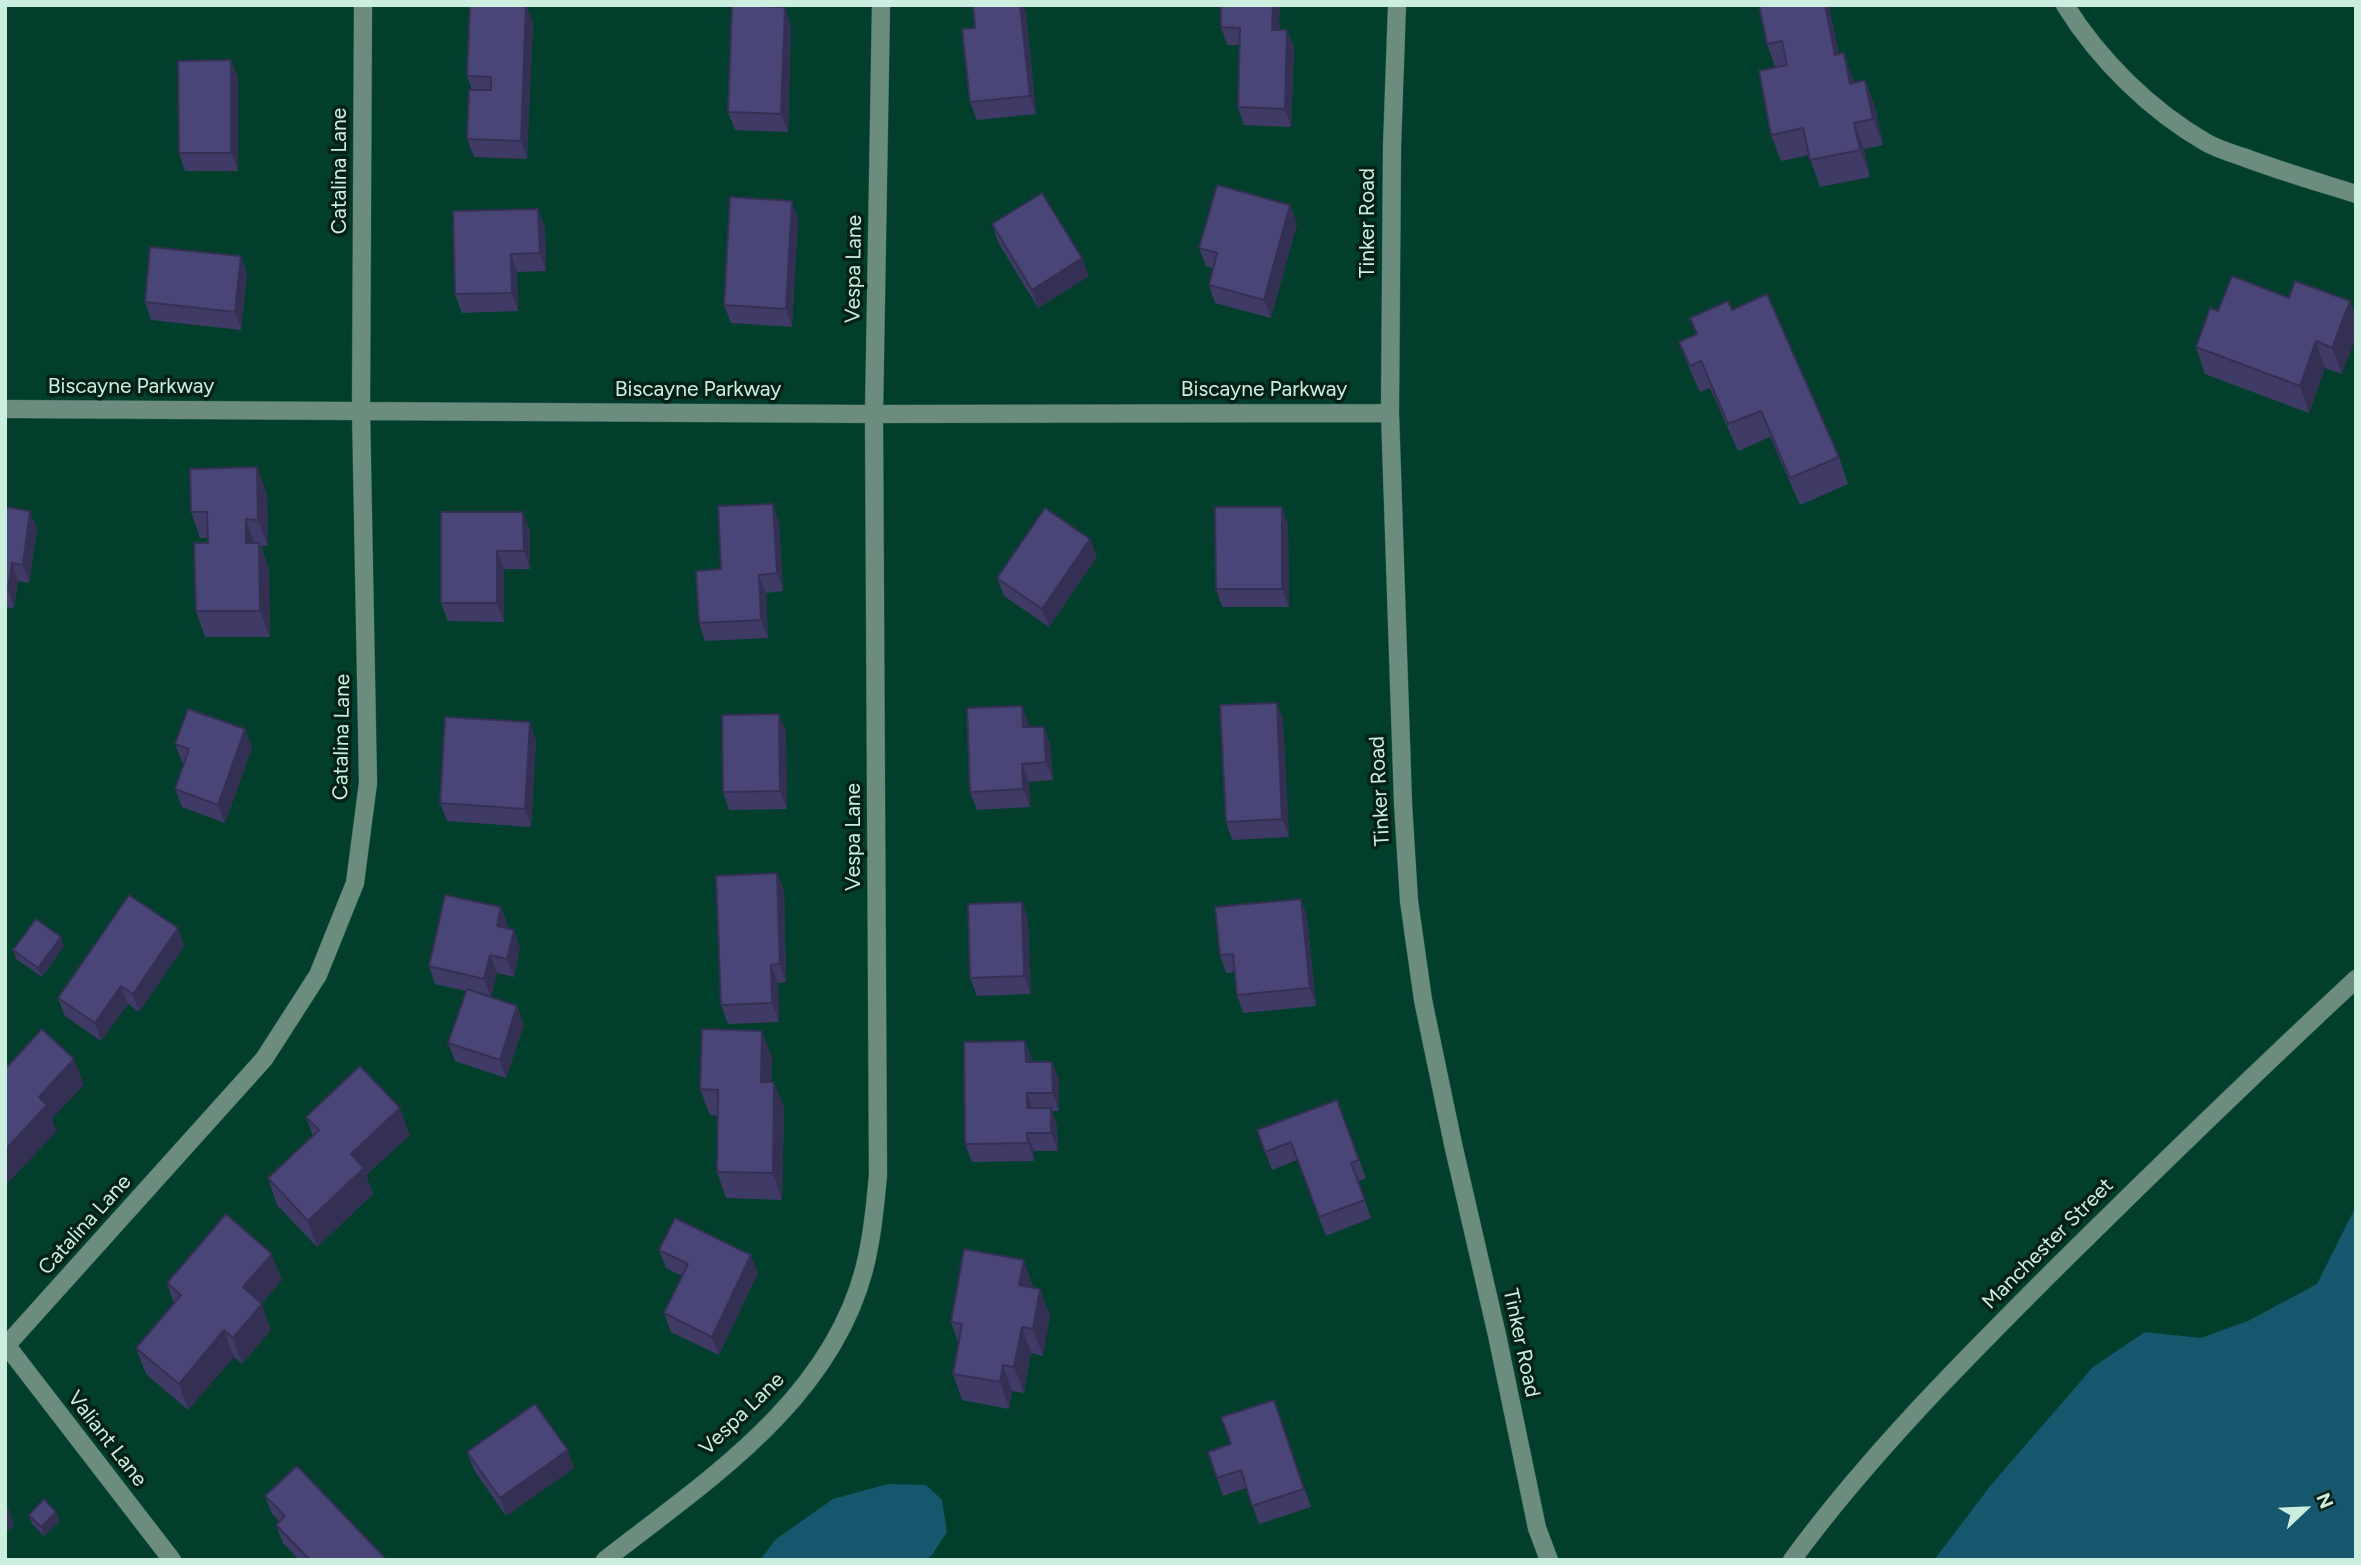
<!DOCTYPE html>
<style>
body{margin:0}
#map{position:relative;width:2361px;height:1565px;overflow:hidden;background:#023e2c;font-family:Figtree,sans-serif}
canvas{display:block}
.frame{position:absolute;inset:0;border:7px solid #cceedf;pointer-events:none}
.north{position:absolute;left:2270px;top:1474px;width:70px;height:70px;-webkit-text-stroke:5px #042117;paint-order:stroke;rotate:67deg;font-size:19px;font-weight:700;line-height:28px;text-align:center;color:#cceedf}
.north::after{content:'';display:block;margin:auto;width:24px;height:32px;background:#cceedf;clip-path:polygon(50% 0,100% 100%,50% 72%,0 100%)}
</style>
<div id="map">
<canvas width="2361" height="1565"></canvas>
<div class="frame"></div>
<div class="north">N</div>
</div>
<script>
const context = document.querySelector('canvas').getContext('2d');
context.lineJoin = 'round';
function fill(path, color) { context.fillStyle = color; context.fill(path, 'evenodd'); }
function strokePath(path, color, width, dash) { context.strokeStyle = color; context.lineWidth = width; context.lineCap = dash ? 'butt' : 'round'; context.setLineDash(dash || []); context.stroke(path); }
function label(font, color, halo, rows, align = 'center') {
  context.font = font + ' Figtree,sans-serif'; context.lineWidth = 7; context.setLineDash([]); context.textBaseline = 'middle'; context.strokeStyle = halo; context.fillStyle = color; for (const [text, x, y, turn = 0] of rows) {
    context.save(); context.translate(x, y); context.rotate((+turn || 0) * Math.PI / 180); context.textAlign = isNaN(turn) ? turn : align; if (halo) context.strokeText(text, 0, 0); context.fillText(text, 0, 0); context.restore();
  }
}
const water = new Path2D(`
 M2356 1206V1560H1934L1991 1485 2093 1367 2145 1332 2201 1338 2248 1321 2317 1284Z
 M888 1484 926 1485 942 1500 947 1532 932 1555 926 1560H760L776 1539 833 1499Z`);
const minor = new Path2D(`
 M1397 5 1392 147 1390 413 1403 803 1409 901 1423 1000 1453 1144 1497 1335 1537 1528 1549 1560
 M2065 5C2099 60 2151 111 2207 143 2218 149 2231 153 2243 157 2280 171 2318 182 2356 194
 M5 409 874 414 1390 413
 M7 1346 172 1560
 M5 1347 264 1059 318 975 355 883 368 783 361 410 363 5
 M605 1560C706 1481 829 1402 864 1270 872 1239 875 1207 878 1175L874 414 881 5
 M1792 1560C1869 1455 1963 1361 2055 1269 2154 1171 2254 1074 2356 979`);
const wall = new Path2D(`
 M973 5H1023L1026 12 1036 114 977 120 970 102 975 28Z
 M1759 5H1828L1839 54 1844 53 1854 83 1865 80 1875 107 1883 145 1864 149 1870 177 1820 187 1809 155 1781 161 1771 135 1775 67 1767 44Z
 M533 21 527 159 474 157 467 139 472 90 467 76Z
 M791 25 788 132 735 130 728 112Z
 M1221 27 1287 30 1294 48 1291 127 1244 125 1238 107 1239 45H1227Z
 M231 60 238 78V171H185L179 153Z
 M1290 205 1297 224 1271 318 1215 303 1209 285 1213 268 1206 266 1199 248Z
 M798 219 792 327 731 323 724 305Z
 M992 224 1089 276 1038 308 998 242Z
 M545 227 546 271 517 272 518 311 462 313 455 294Z
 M241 256 247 274 241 330 151 320 145 302Z
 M2289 298 2350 301 2342 374 2325 368 2309 413 2205 374 2196 347 2218 311Z
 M1732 310 1839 457 1848 484 1800 505 1770 437 1738 451 1710 388 1700 392 1689 368 1679 342 1696 335 1690 318Z
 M257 467 267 494 268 546H261L269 569 270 637H205L196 611 208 538H200L191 512Z
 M773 504 779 522 783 591 766 593 768 638 705 641 699 623 721 569Z
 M5 507 37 529 29 583 18 581 14 608 5 607Z
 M1282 507 1288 525 1289 607H1222L1216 589Z
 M523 512 530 530V569H504V622L448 621 441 603Z
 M1090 539 1097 557 1049 627 1004 596 997 578Z
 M1277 703 1283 721 1289 837 1232 840 1226 822Z
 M1022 706 1029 727H1044L1050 745 1053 780 1029 782 1030 807 977 810 970 792Z
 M779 714 786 732 787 809 729 810 723 792Z
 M245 729 252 748 225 823 182 807 175 789 184 763 182 762 175 744Z
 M536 740 531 827 447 821 440 803Z
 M777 873 784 891 786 982 778 983 779 1022 728 1024 721 1005Z
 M1301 899 1307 917 1316 1006 1243 1013 1237 995 1235 972 1226 973 1220 955Z
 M1022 902 1028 920 1031 994 977 996 970 978Z
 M501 907 508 926 507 929 520 948 514 977 497 973 491 997 524 1024 506 1078 455 1061 448 1043 466 991 435 984 429 966Z
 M178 928 184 946 139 1012 128 1004 101 1041 65 1016 58 998Z
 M64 946 42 977 16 959 13 950Z
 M772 1057 771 1082H774L784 1108 782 1200 726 1198 717 1172 718 1116 710 1115 700 1089Z
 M1032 1059V1062H1052L1059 1080V1111H1052L1057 1126 1058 1151H1034V1161L972 1162 965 1144Z
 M306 1117 410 1135 366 1175 373 1194 317 1247 277 1205 268 1178 313 1136Z
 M1257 1130 1359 1160 1366 1178 1358 1181 1371 1218 1326 1236 1297 1160 1272 1170Z
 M659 1250 758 1273 719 1355 671 1332 664 1313 682 1276 666 1268Z
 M282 1280 261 1304 271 1330 242 1364 234 1357 188 1410 146 1374 136 1348 174 1303 167 1283Z
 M1033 1286V1288L1040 1289 1050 1316 1043 1356 1031 1353 1024 1393 1012 1391 1009 1409 962 1400 953 1374 958 1342 951 1322Z
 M1274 1400 1311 1507 1259 1524 1246 1488 1223 1496 1208 1452 1231 1444Z
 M467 1452 574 1468 506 1516 474 1470Z
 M265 1496 387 1560H299L283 1543 276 1525 280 1522 272 1514Z
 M29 1515 60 1521 44 1536 32 1524Z`);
const shadedWall = new Path2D(`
 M526 5 533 21 527 159 521 141Z
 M1020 5H1023L1026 12 1036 114 1030 96Z
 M1273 5H1280L1279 48 1272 30Z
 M1825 5H1828L1830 10 1845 81 1835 55Z
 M785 7 791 25 788 132 781 114Z
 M1287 30 1294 48 1291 127 1285 109Z
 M1844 53 1853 80 1859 110 1850 84Z
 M231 60 238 78V171L231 153Z
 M1865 80 1875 107 1883 145 1873 119Z
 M1854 123 1864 149 1870 177 1860 150Z
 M792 201 798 219 792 327 786 309Z
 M1290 205 1297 224 1271 318 1264 300Z
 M538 209 545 227 546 271 540 253Z
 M511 254 517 272 518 311 512 293Z
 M241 256 247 274 241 330 235 312Z
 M1082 258 1089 276 1038 308 1032 290Z
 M2350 301 2356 318V337L2342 374 2332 348Z
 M2316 341 2325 368 2309 413 2300 386Z
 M257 467 267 494 268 546 258 520Z
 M773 504 779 522 783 591 777 573Z
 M1282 507 1288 525 1289 607 1282 589Z
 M30 511 37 529 29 583 23 565Z
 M523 512 530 530V569L524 551Z
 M246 519 255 546 246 543Z
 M1090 539 1097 557 1049 627 1042 609Z
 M259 543 269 569 270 637 260 611Z
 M497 551 504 569V622L497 603Z
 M12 563 18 581 14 608 8 590Z
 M759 575 766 593 768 638 761 620Z
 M1277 703 1283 721 1289 837 1282 819Z
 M1022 706 1029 724V746L1023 727Z
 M779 714 786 732 787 809 780 791Z
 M530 722 536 740 531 827 525 809Z
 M1044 727 1050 745 1053 780 1046 762Z
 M245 729 252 748 225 823 218 805Z
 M1022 764 1029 782 1030 807 1023 789Z
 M777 873 784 891 786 982 780 964Z
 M1301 899 1307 917 1316 1006 1310 988Z
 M1022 902 1028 920 1031 994 1024 976Z
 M501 907 508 926 503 944 497 926Z
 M178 928 184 946 139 1012 133 994Z
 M514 930 520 948 514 977 507 959Z
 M61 937 64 946 42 977 38 968Z
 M490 955 497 973 491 997 484 979Z
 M771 965 778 983 779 1022 772 1003Z
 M121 986 128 1004 101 1041 95 1023Z
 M517 1006 524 1024 506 1078 500 1060Z
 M762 1031 772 1057 771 1108 761 1082Z
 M1025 1041 1032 1059V1080L1026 1062Z
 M74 1059 84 1085 52 1119 57 1131 5 1186V1150L39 1097Z
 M1052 1062 1059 1080V1111L1053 1093Z
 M774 1082 784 1108 782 1200 773 1173Z
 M1027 1093 1033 1111 1027 1108Z
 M400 1108 410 1135 366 1175 373 1194 317 1247 308 1221 351 1154Z
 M1051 1108 1057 1126 1058 1151 1051 1133Z
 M1027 1133 1034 1151V1161L1028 1143Z
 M272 1254 282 1280 252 1314 243 1287Z
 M751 1255 758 1273 719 1355 712 1337Z
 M1024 1260 1033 1286 1029 1312 1019 1285Z
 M1040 1289 1050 1316 1043 1356 1033 1329Z
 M262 1304 271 1330 242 1364 233 1338Z
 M1022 1327 1031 1353 1024 1393 1014 1367Z
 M224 1330 234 1357 188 1410 179 1384Z
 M1003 1365 1012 1391 1009 1409 1000 1382Z
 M568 1450 574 1468 506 1516 500 1498Z
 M8 1507 14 1525 5 1534V1509Z
 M56 1512 60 1521 44 1536 41 1527Z`);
const building = new Path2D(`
 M470 5H526L521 141 467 139 469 90H491V77L467 76Z
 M732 5 785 7 781 114 728 112Z
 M973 5H1020L1030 96 970 102 962 29 975 28Z
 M1221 5H1273L1272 30H1287L1285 109 1238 107 1240 28 1221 27Z
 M1759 5H1825L1835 55 1844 53 1850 84 1865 80 1873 119 1854 123 1860 150 1810 160 1803 128 1771 135 1759 71 1787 65 1782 41 1767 44Z
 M231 60V153H179L178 61Z
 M1217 185 1290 205 1264 300 1209 285 1217 253 1199 248Z
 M1042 193 1082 258 1032 290 992 224Z
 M730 197 792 201 786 309 724 305Z
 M538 209 540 253 511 254 512 293 455 294 453 211Z
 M150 247 241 256 235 312 145 302Z
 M2232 276 2289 298 2295 281 2350 301 2332 348 2316 341 2300 386 2196 347 2210 308 2218 311Z
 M1767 294 1839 457 1790 478 1761 411 1728 424 1701 361 1690 366 1679 342 1697 334 1690 318 1728 301 1732 310Z
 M257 467 258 520 246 519V543H259L260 611H196L194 543H208L207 512H191L190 469Z
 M773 504 777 573 759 575 761 620 699 623 696 571 721 569 718 506Z
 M5 507 30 511 23 565 12 563 8 590 5 589Z
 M1215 507H1282V589H1216Z
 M1045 508 1090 539 1042 609 997 578Z
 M441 512H523L524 551H497V603H441Z
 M1277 703 1282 819 1226 822 1220 705Z
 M1022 706 1023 727H1044L1046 762 1022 764 1023 789 970 792 967 708Z
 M188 709 245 729 218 805 175 789 189 749 175 744Z
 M779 714 780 791 723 792 722 715Z
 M445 717 530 722 525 809 440 803Z
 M777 873 780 964 771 965 772 1003 721 1005 716 876Z
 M129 895 178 928 133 994 121 986 95 1023 58 998Z
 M445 895 501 907 497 926 514 930 507 959 490 955 484 979 429 966Z
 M1301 899 1310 988 1237 995 1233 954 1220 955 1215 907Z
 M1022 902 1024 976 970 978 968 904Z
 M36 919 61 937 38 968 13 950Z
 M467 989 517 1006 500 1060 448 1043Z
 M42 1029 74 1059 39 1097 47 1105 5 1150V1065L7 1067Z
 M702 1029 762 1031 761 1082H774L773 1173 717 1172 718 1090 700 1089Z
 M1025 1041 1026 1062H1052L1053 1093H1027V1108H1051V1133H1027L1028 1143 965 1144 964 1042Z
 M360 1066 400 1108 351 1154 364 1168 308 1221 268 1178 319 1130 306 1117Z
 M1337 1100 1359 1160 1351 1163 1365 1200 1319 1217 1291 1142 1265 1152 1257 1130Z
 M226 1214 272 1254 243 1287 262 1304 233 1338 224 1330 179 1384 136 1348 181 1295 167 1283Z
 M675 1218 751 1255 712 1337 664 1313 688 1264 659 1250Z
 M964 1249 1024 1260 1019 1285 1040 1289 1033 1329 1022 1327 1014 1367 1003 1365 1000 1382 953 1374 962 1324 951 1322Z
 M1274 1400 1304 1489 1252 1506 1241 1470 1217 1478 1208 1452 1231 1444 1221 1417Z
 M535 1404 568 1450 500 1498 467 1452Z
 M297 1466 387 1560H310L276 1525 285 1516 265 1496Z
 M44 1499 56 1512 41 1527 29 1515Z`);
const streetNames = [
 ["Catalina Lane",340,171,-90],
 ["Tinker Road",1368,223,-90],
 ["Vespa Lane",854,269,-89],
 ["Biscayne Parkway",131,387],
 ["Biscayne Parkway",698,390],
 ["Biscayne Parkway",1264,390],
 ["Catalina Lane",342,737,-89],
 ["Tinker Road",1380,791,-93],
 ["Vespa Lane",854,837,-90],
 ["Catalina Lane",85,1225,-48],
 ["Manchester Street",2048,1244,-45],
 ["Tinker Road",1521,1343,78],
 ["Vespa Lane",742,1414,-44],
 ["Valiant Lane",107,1439,52]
];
fill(water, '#16576e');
strokePath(minor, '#265e4c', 19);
strokePath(minor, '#6c8c7e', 18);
fill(wall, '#403b66');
fill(shadedWall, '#343053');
fill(building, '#4a4577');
strokePath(building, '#343053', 2);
label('21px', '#cceedf', '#042117', streetNames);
</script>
